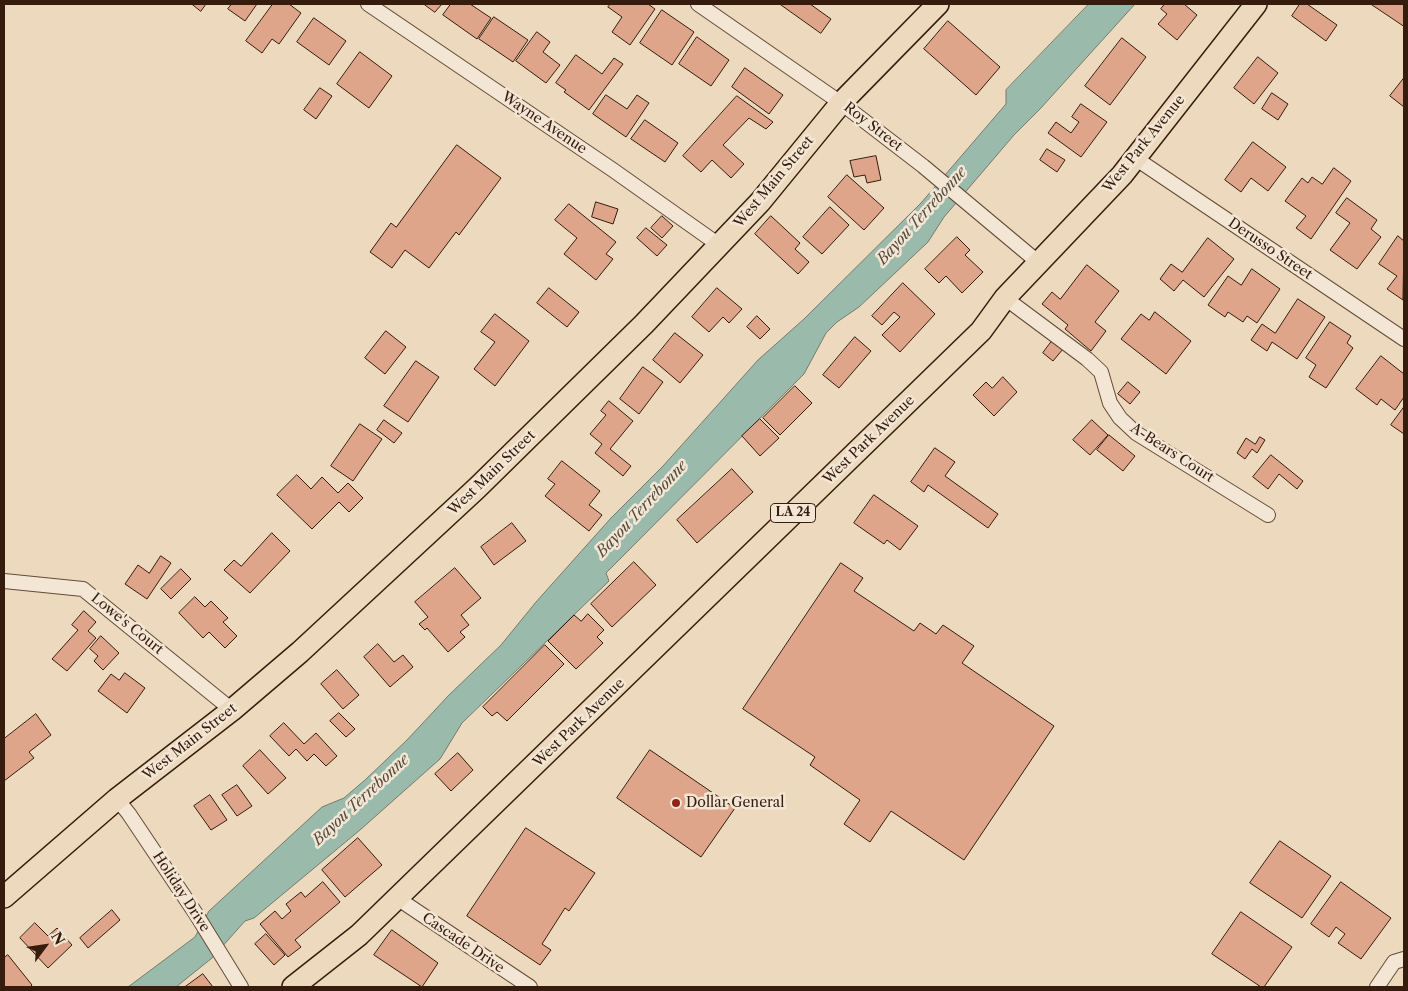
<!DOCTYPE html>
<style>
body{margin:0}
#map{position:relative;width:1408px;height:991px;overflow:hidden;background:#edd9bd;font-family:"Libre Caslon Text",serif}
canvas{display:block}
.frame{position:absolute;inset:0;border:5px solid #361c0c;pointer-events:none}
.north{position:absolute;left:20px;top:921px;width:50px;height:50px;-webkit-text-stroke:4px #f3e6d4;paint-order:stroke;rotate:59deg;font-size:14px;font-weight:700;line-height:20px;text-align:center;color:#361c0c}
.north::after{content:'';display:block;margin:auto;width:18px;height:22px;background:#361c0c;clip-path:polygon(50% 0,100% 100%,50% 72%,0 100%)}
</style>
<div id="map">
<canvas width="1408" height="991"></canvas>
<div class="frame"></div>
<div class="north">N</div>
</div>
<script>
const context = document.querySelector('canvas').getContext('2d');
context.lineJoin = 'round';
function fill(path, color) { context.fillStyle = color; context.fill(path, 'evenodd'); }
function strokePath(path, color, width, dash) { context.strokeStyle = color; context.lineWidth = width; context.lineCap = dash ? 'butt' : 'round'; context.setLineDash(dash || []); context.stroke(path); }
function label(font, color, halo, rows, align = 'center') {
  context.font = font + ' "Libre Caslon Text",serif'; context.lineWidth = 5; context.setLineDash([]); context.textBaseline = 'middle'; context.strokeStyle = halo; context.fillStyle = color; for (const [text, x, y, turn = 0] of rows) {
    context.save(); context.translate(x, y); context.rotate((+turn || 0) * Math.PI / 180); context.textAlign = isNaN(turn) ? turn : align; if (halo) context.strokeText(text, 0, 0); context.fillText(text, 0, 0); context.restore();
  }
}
const water = new Path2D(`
 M1089 4H1135L1040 109 1014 135 944 217 928 242 859 307 837 322 826 333 804 374 606 573 609 581 462 723 440 759 360 830 254 918 245 921 212 958 176 987H128L195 937 209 911 322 807 344 798 365 780 407 740 449 695 501 645 536 602 611 518 663 466 758 360 804 319 921 203 1006 104V90Z`);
const building = new Path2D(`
 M192 4H206L201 11Z
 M232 4H257L245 21 228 9Z
 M273 4H289L301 13 279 44 272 39 262 53 246 41Z
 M424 4H442L435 12Z
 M451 4H470L491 18 477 39 443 15Z
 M611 4H648L655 9 630 45 612 32 622 17 608 7Z
 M780 4H810L831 19 821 33Z
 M1165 4H1184L1197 15 1177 40 1158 24 1167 14 1161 9Z
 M1300 4H1307L1337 25 1326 41 1292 16Z
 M1371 4H1404V26Z
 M662 10 694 32 672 65 640 43Z
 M494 17 528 40 513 62 479 39Z
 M314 18 346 41 329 65 297 42Z
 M948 21 1000 67 976 95 924 49Z
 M537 32 550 42 543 52 560 65 546 83 516 61Z
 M697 37 729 60 711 86 679 64Z
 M1122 38 1146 57 1110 105 1085 86Z
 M360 52 392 76 369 108 337 84Z
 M576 55 602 74 614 58 623 64 589 110 564 92 566 90 556 83Z
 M1258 57 1278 73 1254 104 1234 88Z
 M745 68 783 95 769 114 732 87Z
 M1404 78V107L1390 96Z
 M320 88 332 96 316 119 304 110Z
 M1272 93 1288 104 1278 120 1262 109Z
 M606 95 627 109 637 95 649 103 626 137 593 114Z
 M737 96 773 122 766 129 749 118 723 145 744 164 731 178 712 160 701 172 683 156Z
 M1081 104 1107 122 1081 157 1048 133 1056 122 1071 133 1079 122 1072 117Z
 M645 120 678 143 665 162 631 139Z
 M1253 142 1286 167 1268 191 1251 178 1241 192 1225 180Z
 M457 145 501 178 459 235 456 232 429 268 405 250 392 268 370 252 391 223 396 227Z
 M1047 149 1065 160 1057 172 1040 160Z
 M876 156 881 180 867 183 865 175 854 177 850 161Z
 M1334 168 1351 181 1311 239 1296 228 1306 216 1285 201 1302 178 1308 183 1312 177 1322 184Z
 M847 175 884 208 864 230 828 197Z
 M1347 198 1377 220 1371 229 1381 237 1357 269 1330 250 1350 223 1336 213Z
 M596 202 618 209 613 224 592 217Z
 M569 204 616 242 606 254 613 259 596 280 564 254 577 238 555 220Z
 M830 207 849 225 822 254 803 237Z
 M662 216 673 226 662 238 651 228Z
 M771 216 800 243 795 249 809 262 798 274 755 234Z
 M646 228 667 245 657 256 637 238Z
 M1398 236 1404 241 1403 300 1387 289 1397 276 1379 264Z
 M957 237 970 250 965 255 983 272 962 293 946 276 939 283 925 269Z
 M1208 238 1234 259 1204 297 1183 280 1174 291 1160 279 1171 264 1182 272Z
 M1087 265 1119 291 1095 322 1106 331 1091 351 1065 329 1068 325 1042 304 1052 292 1060 299Z
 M1252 269 1280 289 1257 323 1247 316 1243 322 1228 312 1225 317 1208 305 1228 276 1241 285Z
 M903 283 935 314 900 352 882 335 900 317 894 312 882 325 872 316Z
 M549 288 579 312 567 327 537 303Z
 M717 288 742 309 729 323 723 317 709 332 692 317Z
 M1298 299 1325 317 1297 359 1272 342 1267 351 1251 340 1262 324 1275 333Z
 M1155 312 1191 341 1166 374 1121 339 1141 314 1149 320Z
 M495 314 529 341 495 386 474 369 495 342 481 332Z
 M757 316 770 329 760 339 747 327Z
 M1330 322 1351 336 1347 343 1353 348 1326 388 1309 377 1316 365 1306 358Z
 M386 331 406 347 385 374 365 358Z
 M675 333 703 355 680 383 653 360Z
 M855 337 871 351 839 388 823 375Z
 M1052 341 1063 349 1053 361 1043 353Z
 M1381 356 1404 374V397L1395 410 1381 399 1377 405 1356 389Z
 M416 361 439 377 408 422 384 406Z
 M643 367 663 382 639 414 620 399Z
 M1003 377 1017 392 994 416 973 395 986 382 992 388Z
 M1128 382 1140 392 1130 404 1118 394Z
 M795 386 812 403 780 435 763 418Z
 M609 401 633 421 610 449 631 466 623 476 595 453 602 444 590 434 606 415 601 411Z
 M1404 407V434L1391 425Z
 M760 419 779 438 760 456 742 436Z
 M384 420 402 433 394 443 377 430Z
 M1092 420 1108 435 1090 455 1073 440Z
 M360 424 382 439 353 481 331 466Z
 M1109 435 1135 456 1123 471 1097 450Z
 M1260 437 1265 440 1257 453 1252 449 1245 459 1237 453 1246 438 1255 444Z
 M935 448 955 462 945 476 998 514 988 528 928 485 924 492 911 482Z
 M1271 455 1303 481 1297 489 1279 474 1268 489 1253 477Z
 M562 461 600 491 589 505 602 515 589 531 545 496 555 484 548 479Z
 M732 469 753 492 697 543 677 520Z
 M297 475 311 489 322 477 338 493 348 483 363 498 349 512 339 502 312 529 277 495Z
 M874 495 918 526 900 550 887 540 884 544 854 523Z
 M512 523 526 541 494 565 481 547Z
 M272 533 290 551 250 593 224 570 234 560 241 566Z
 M161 556 171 563 147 599 125 584 138 565 149 573Z
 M634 562 656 585 612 627 591 604Z
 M841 563 863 578 854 591 914 631 920 623 936 634 943 625 974 646 962 663 1054 726 964 860 891 811 870 842 844 824 860 800 810 765 815 757 743 709Z
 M455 568 481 598 461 615 469 625 460 632 465 637 448 652 427 628 425 630 419 624 428 617 415 602Z
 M181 569 191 579 171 599 161 589Z
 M195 597 205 607 211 601 228 618 223 622 237 636 225 648 209 632 203 638 179 613Z
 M84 611 96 622 88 631 96 638 67 671 52 659 78 630 72 625Z
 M588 614 604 630 597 637 603 643 576 669 548 641 574 615 581 621Z
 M101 636 119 653 103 670 94 661 98 656 90 649Z
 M378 644 394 662 403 655 413 667 390 687 364 657Z
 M545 645 564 664 507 721 497 712 492 716 483 707Z
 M337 670 359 695 343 709 321 684Z
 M125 673 145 688 127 713 98 691 111 674 119 680Z
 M339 713 355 729 346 737 330 721Z
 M36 714 51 735 29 752 34 758 4 781V739Z
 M284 723 304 744 316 733 337 756 326 766 314 754 307 761 296 749 289 756 270 736Z
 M260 750 286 778 268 794 243 766Z
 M650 750 735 808 701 857 617 798Z
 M458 753 473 770 451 791 435 774Z
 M237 785 252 806 237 816 222 795Z
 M210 795 227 820 211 830 194 806Z
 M526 828 595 873 569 911 565 908 542 944 551 950 540 965 467 916Z
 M358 838 382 865 345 897 322 870Z
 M1280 841 1331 876 1302 918 1250 883Z
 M323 882 340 902 295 940 301 947 288 957 260 924 275 911 282 919 291 911 286 904 301 892 305 897Z
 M1341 882 1391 918 1361 959 1338 943 1345 934 1336 927 1329 937 1311 924Z
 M112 910 120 920 88 948 80 938Z
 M1241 912 1292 947 1264 987H1261L1212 954Z
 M35 923 48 936 57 928 72 945 48 968 20 938Z
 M392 930 438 963 422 987 374 955Z
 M266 934 285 955 274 965 255 944Z
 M8 955 32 985 30 987H4V958Z
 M203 974 213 987H185Z`);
const street = new Path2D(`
 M368 4 613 170 719 245
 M698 4 841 103 923 166 1039 263
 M1135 158 1404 339
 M1005 298 1087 359 1101 372 1110 403 1120 418 1136 433 1268 515
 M4 581 83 589 232 710
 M117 799 129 814 196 914 241 987
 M397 898 530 987
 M1377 987 1394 962 1404 959`);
const primary = new Path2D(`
 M4 897 117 799 232 710 300 652 477 488 644 324 760 202 841 103 938 4
 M293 987 359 935 981 331 1005 298 1122 175 1256 4`);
const markers = [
 [676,803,5,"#8f2418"]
];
const shields = [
 [793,513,45]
];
const shieldNames = [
 ["LA 24",793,513]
];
const streetNames = [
 ["Wayne Avenue",544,123,34],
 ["Roy Street",873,127,38],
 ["West Park Avenue",1144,144,-51],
 ["West Main Street",774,182,-50],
 ["Derusso Street",1270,249,34],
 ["West Park Avenue",869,440,-44],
 ["A-Bears Court",1172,453,33],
 ["West Main Street",492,473,-44],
 ["Lowe's Court",127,624,39],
 ["West Park Avenue",579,723,-44],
 ["West Main Street",190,742,-38],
 ["Holiday Drive",181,892,57],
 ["Cascade Drive",463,943,34]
];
const poiNames = [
 ["Dollar General",686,803]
];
const waterNames = [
 ["Bayou Terrebonne",922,216,-48],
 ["Bayou Terrebonne",642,509,-47],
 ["Bayou Terrebonne",361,800,-43]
];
fill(water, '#9abbac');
strokePath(water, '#727b6c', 1);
fill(building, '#dea58b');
strokePath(building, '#361c0c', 1);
strokePath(street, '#644b38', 16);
strokePath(primary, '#361c0c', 24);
strokePath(street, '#f3e6d4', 14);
strokePath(primary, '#edd9bd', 21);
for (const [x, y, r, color] of markers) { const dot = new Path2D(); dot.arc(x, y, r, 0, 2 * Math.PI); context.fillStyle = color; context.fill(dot); strokePath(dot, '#f3e6d4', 2); }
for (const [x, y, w] of shields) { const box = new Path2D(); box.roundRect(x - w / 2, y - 9.5, w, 19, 4); context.fillStyle = '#f3e6d4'; context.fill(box); strokePath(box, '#361c0c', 1); }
label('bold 12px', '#361c0c', null, shieldNames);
label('14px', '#361c0c', '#f3e6d4', streetNames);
label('14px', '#361c0c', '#f3e6d4', poiNames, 'left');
label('italic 15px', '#544c3c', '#f3e6d4', waterNames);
</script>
